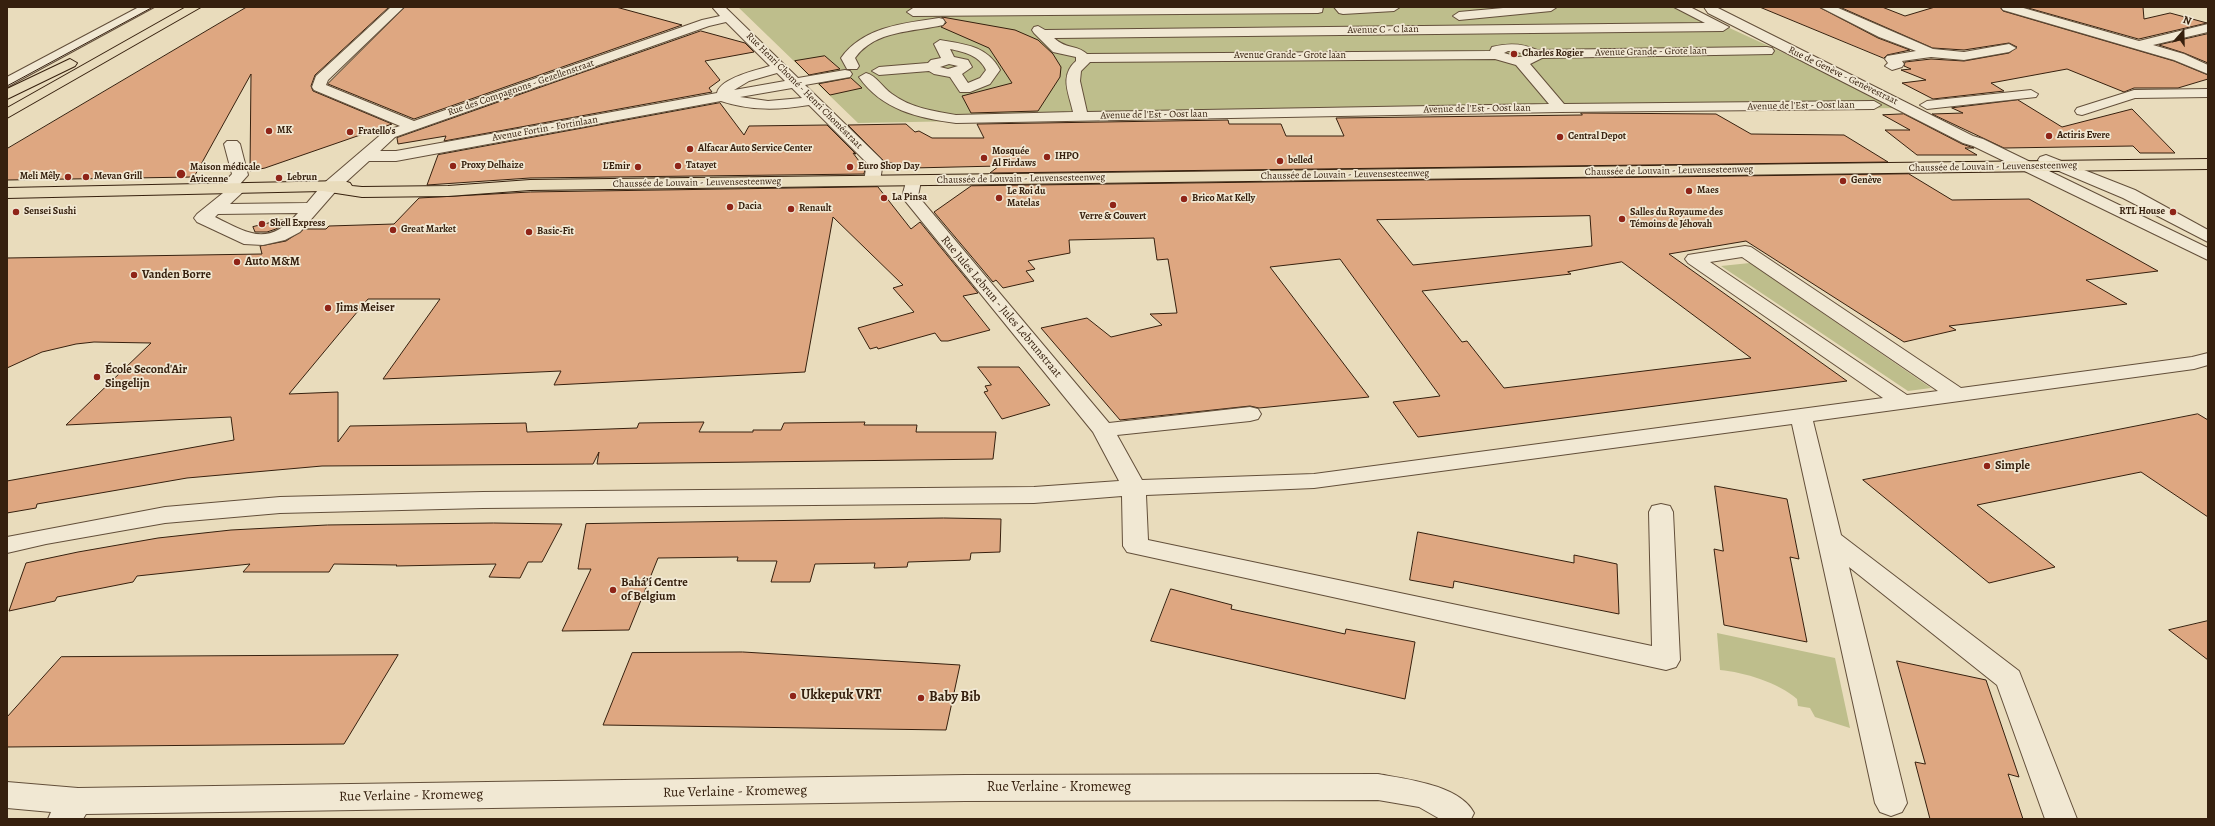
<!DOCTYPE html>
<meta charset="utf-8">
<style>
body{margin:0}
#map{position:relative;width:2215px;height:826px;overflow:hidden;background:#e9dcbc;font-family:Alegreya,serif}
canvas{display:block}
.frame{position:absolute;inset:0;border:8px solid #36200e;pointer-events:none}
.north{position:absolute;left:2163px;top:12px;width:40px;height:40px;-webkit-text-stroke:3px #f1e8d3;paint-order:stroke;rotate:20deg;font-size:11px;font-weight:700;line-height:16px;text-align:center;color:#36200e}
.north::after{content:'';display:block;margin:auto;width:14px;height:18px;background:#36200e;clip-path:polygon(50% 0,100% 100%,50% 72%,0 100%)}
</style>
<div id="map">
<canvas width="2215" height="826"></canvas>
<div class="frame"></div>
<div class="north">N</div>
</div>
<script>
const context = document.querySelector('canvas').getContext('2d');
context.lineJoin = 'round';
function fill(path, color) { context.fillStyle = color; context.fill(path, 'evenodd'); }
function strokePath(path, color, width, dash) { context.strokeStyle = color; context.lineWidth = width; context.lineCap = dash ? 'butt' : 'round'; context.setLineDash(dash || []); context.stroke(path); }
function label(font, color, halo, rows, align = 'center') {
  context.font = font + ' Alegreya,serif'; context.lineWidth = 3.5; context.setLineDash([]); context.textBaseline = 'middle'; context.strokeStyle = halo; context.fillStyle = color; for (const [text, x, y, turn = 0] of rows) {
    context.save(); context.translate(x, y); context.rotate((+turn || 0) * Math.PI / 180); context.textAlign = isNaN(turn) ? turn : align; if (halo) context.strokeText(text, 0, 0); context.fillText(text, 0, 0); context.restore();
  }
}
const green = new Path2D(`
 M738 7H1330L1343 10 1380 7H1684L1903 108 1388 113 858 123Z
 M1750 263 1931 388 1908 391 1721 266Z
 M1717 633 1835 658 1850 728 1815 717 1810 708 1798 706 1797 699C1779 683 1744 672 1720 670Z`);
const building = new Path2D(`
 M247 7H389L315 75 311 86 313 91 392 124 265 168 250 171 251 74 194 177 7 180V149Z
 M405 7H616L682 25 414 119 328 84Z
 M1760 7H1819L1878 38 1910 50 1887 55 1884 58Z
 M1840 7H1882L1905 16 1935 7H2000L2003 11 2174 61 2208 75V79L2178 88H2134L2124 92 2067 69 1991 83 2004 91 1933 99 1902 83 1926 80 1901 70 1911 69 1904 66 1905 62 1931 59 1964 61 2009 53 2017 47 2009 43 1964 50 1933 48Z
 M2025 7H2143L2144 19 2170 13 2207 23 2139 39Z
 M942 17 1015 30 1038 40 1053 54 1061 67 1060 77 1038 111 971 113 962 96 1012 83 989 48 941 27 946 23Z
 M701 31 745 43 754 52 705 61 720 80 709 88 712 92 444 141 446 136 398 144 397 138Z
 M2208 34V63L2184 53 2159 45Z
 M825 56 840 69 809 75 795 61Z
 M851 78 862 88 830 95 819 84Z
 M2018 100 2062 127 2132 109 2175 153H2140L2133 146 2004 148 1932 114 1963 113 1952 108Z
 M720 103 744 135 749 126 827 125 856 154 853 153 865 169 864 174 530 178 427 185 438 155Z
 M1581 113 1716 114 1751 134 1844 135 1888 162 990 173 999 166 912 168 884 161 848 125 906 124 915 132 919 131 932 138H984L977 124 1228 120 1229 124H1281L1286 136H1344L1336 118 1582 115Z
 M1904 114 1962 144 1974 148H1965L1977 155H1917L1885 130H1910L1883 115Z
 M1909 174 1952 200 2029 199 2158 271 2086 280 2127 304 1949 326 1956 330 1904 342 1746 241 1669 254 1847 381 1418 437 1393 402 1440 396 1340 259 1270 267 1369 397 1259 408 1250 406 1120 420 1041 328 1087 318 1111 337 1162 325 1150 314 1177 313 1168 259 1157 260 1154 238 1069 240 1070 253 1028 261 1035 269 1026 271 1034 281 1003 288 996 280 993 282 934 212 971 186ZM1590 216 1592 246 1413 265 1377 220ZM1622 262 1751 358 1504 388 1467 341 1462 342 1422 291 1571 274 1568 272Z
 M878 187 911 229 920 222 978 293 963 296 990 330 948 341H941L935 333 878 349 877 347 870 349 858 328 914 312 893 288 903 285 833 217 805 372 554 385 561 371 383 379 440 299H368L289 394 338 392V442L350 426 526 423 527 432 637 428 639 423 704 422 699 432H753V430H781L784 423 865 422 864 425H917L916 432H996L993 459 597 464 599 452 593 464 322 466 187 478 37 504 36 508 7 513V481L234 440 231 417 66 425 151 343 94 342 76 344 42 352 7 368V258L262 254 260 246 286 241 304 229H326L329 226 394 224 419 198 530 192Z
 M283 220 284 224 276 229 267 232H255L253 227Z
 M978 367H1019L1050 405 1002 419 984 392 988 391 985 386 991 385Z
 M2198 414 2208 420V517L2141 472 1977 505 2055 567 1989 583 1863 480Z
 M1715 486 1787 499 1799 559 1790 557 1807 642 1724 625 1714 549 1723 551Z
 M944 518 1001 519 1000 552 971 553 970 560 908 562 907 567 874 568 875 563 815 564 810 582H771L777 561H737L738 557 658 558 629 630 562 631 591 569H578L586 524Z
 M494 523 562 524 542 562H528L520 578 489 577 496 564 396 566 397 565 334 564 329 572H243L250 564 137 576 133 582 57 597 55 601 9 611 26 563 78 552 158 538 231 530 327 525Z
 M1418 532 1574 563V555L1617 564 1619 614 1454 581 1453 588 1410 580Z
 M1171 589 1232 605 1231 609 1345 634 1346 629 1415 642 1405 699 1151 641Z
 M2208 621V660L2169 630Z
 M743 652 960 665 946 730 603 725 632 653Z
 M398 655 344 744 7 747V717L61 657Z
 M1897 661 1986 680 2019 777 2008 774 2023 819H1930L1915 762 1925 764Z`);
const minor = new Path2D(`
 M139 7H154L7 87V77Z
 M391 7H404L328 80 326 85 414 121 702 20 720 16 713 8 725 7 798 78 845 70 850 71 852 74 850 77 805 85 881 159 883 162 880 181 878 184H866L864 181 867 163 809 105C779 110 751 111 721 101L396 161H369L335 192 300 232 285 240 263 245 244 244 197 222 194 218 197 214 223 193 218 189 232 174 224 144 227 141H237L240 144 248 175 240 184 246 189 230 204 307 203 323 184 385 131 400 126 314 90 312 87 316 76ZM726 22 770 66C757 70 720 78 717 93L396 151H380L395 137 709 26ZM777 73 785 81 734 90 749 81ZM792 88 802 98 768 101 740 97ZM298 213C268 247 249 234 215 217L218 214Z
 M1323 7 1322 12 1318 13 913 16 907 12 913 8Z
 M1334 7H1400L1394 11 1343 14 1339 13Z
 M1514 7H1557L1551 11 1459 20 1453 16 1459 12Z
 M1674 7H1690L1729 27 1723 31 1054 38C1067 50 1076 44 1087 54L1490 51 1492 47C1508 43 1522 43 1537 50L1767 47 1772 48 1774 51 1772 54 1542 58 1530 64 1564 104 1874 101 1881 105 1874 109 1560 112 956 123C918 118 882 110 859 77L866 73C876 75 883 88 892 94 911 108 933 111 956 115L1073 112C1069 93 1059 76 1076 61V57L1053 52 1034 33 1032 30 1034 27 1038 26 1045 30 1705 23ZM1508 51 1522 53 1529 56 1518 57 1504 53ZM1495 59 1516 65 1549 104 1087 112 1080 81 1081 71 1090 62Z
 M1704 7H1716L1973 136 1983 139 2208 248V260L1973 146 1963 143 1708 13Z
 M1820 7H1836L1933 49 1964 52 2009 44 2016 48 2009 52 1964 60 1931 57 1902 61 1904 64 1902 67 1892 70 1885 66 1888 63 1885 59 1887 56 1916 51 1879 37Z
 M2001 7H2020L2139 41 2208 24V32L2153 45 2184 54 2208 65V74L2174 60 2003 10Z
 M939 18 943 19 945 22 943 25C913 32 875 30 855 58L859 66 857 69H847L841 58C863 27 904 23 939 18Z
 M940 40C964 44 988 46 1000 70L990 84 970 92H960L950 77 934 74 929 71 879 75 872 71 879 67 928 63 931 60 941 58 934 44ZM950 49C964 52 979 55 986 70L980 78 968 83 962 74 972 67 968 60 954 57ZM949 64 958 66 948 69 940 67Z
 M2208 89V97L2135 98 2082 115 2077 114 2075 111 2077 108 2134 90Z
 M2031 90 2038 94 2036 97 1927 109 1920 105 1927 101Z
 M2046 155 2135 190 2208 230V242L2123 198 2040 163 2038 160 2040 157Z
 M913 176 919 178 921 181 918 196 1109 423 1250 407 1258 409 1261 414 1258 419 1250 421 1117 435 1142 480 1314 474 1883 398 1688 263 1685 259 1688 255 1694 254 1745 246 1751 247 1961 388 2192 357 2208 353V365L2194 369 1813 421 1841 535 2019 671 2077 819H2045L1997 685 1849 567 1907 803 1902 812 1891 816 1880 812 1875 803 1792 424 1314 488 1146 495 1148 540 1652 646 1649 512 1652 506 1661 504 1670 506 1673 512 1680 660 1676 667 1666 670 1127 552 1123 546 1122 496 1034 503 483 508 280 513 165 523 46 544 7 553V537L165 507 280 497 483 492 1034 487 1119 481 1093 432 902 197 907 178ZM1742 257 1938 391 1907 395 1710 262Z
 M1378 774C1406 779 1460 785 1474 813L1471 819H1440L1419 807 1378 800 965 801 86 814 83 819H48L51 812 7 808V782L78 788 965 775Z`);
const major = new Path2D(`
 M186 7H201L7 118V108Z
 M70 59 77 63 75 66 7 99V89Z
 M2208 159V169L530 190 448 196 362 197 323 191 7 198V188L344 181 350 183 352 186 362 187 448 186 530 180Z`);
const tram = new Path2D(`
 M7 86 153 7`);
const markers = [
 [1514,54,4,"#8f2418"],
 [269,131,4,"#8f2418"],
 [350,132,4,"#8f2418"],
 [2049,136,4,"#8f2418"],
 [1560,137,4,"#8f2418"],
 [690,149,4,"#8f2418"],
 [1047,157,4,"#8f2418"],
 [984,158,4,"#8f2418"],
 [1280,161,4,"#8f2418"],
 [453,166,4,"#8f2418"],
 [678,166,4,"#8f2418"],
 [638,167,4,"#8f2418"],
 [850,167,4,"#8f2418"],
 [181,174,5,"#8f2418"],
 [68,177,4,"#8f2418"],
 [86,177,4,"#8f2418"],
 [279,178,4,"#8f2418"],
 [1843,181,4,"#8f2418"],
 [1689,191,4,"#8f2418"],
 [884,198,4,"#8f2418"],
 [999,198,4,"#8f2418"],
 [1184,199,4,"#8f2418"],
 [1113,205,4,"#8f2418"],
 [730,207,4,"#8f2418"],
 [791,209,4,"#8f2418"],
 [16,212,4,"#8f2418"],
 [2173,212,4,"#8f2418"],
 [1622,219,4,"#8f2418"],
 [262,224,4,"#8f2418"],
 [393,230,4,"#8f2418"],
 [529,232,4,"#8f2418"],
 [237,262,4,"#8f2418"],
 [134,275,4,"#8f2418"],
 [328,308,4,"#8f2418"],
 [97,377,4,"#8f2418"],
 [1987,466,4,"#8f2418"],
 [613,590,4,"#8f2418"],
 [793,696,4,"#8f2418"],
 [921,698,4,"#8f2418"]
];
const farStreetnames = [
 ["Avenue C - C laan",1383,30,-1],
 ["Avenue Grande - Grote laan",1651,52,-1],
 ["Avenue Grande - Grote laan",1290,56],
 ["Rue de Genève - Genèvestraat",1843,76,26],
 ["Rue des Compagnons - Gezellenstraat",521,88,-19],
 ["Rue Henri Chomé - Henri Choméstraat",804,91,45],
 ["Avenue de l'Est - Oost laan",1801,106,-1],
 ["Avenue de l'Est - Oost laan",1477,109,-1],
 ["Avenue de l'Est - Oost laan",1154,115,-1],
 ["Avenue Fortin - Fortinlaan",545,129,-10],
 ["Chaussée de Louvain - Leuvensesteenweg",1993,167,-1],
 ["Chaussée de Louvain - Leuvensesteenweg",1669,171,-1],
 ["Chaussée de Louvain - Leuvensesteenweg",1345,175,-1],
 ["Chaussée de Louvain - Leuvensesteenweg",1021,179,-1],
 ["Chaussée de Louvain - Leuvensesteenweg",697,183,-1]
];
const farPoinames = [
 ["Charles Rogier",1522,54],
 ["MK",277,131],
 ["Fratello's",358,132],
 ["Actiris Evere",2057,136],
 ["Central Depot",1568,137],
 ["Alfacar Auto Service Center",698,149],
 ["Mosquée",992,152],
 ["Al Firdaws",992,164],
 ["IHPO",1055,157],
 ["belled",1288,161],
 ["Proxy Delhaize",461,166],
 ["Tatayet",686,166],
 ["L'Emir",630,167,"right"],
 ["Euro Shop Day",858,167],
 ["Maison médicale",190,168],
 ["Avicenne",190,180],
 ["Meli Mêly",60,177,"right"],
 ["Mevan Grill",94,177],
 ["Lebrun",287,178],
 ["Genève",1851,181],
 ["Maes",1697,191],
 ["Le Roi du",1007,192],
 ["Matelas",1007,204],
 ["La Pinsa",892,198],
 ["Brico Mat Kelly",1192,199],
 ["Dacia",738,207],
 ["Renault",799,209],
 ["Sensei Sushi",24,212],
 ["RTL House",2165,212,"right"],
 ["Salles du Royaume des",1630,213],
 ["Témoins de Jéhovah",1630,225],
 ["Verre & Couvert",1113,217,"center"],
 ["Shell Express",270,224],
 ["Great Market",401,230],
 ["Basic-Fit",537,232]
];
const poiNames = [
 ["Auto M&M",245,262],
 ["Vanden Borre",142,275],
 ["Jims Meiser",336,308],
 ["École Second'Air",105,370],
 ["Singelijn",105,384],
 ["Simple",1995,466],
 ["Bahá’í Centre",621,583],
 ["of Belgium",621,597]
];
const streetNames = [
 ["Rue Jules Lebrun - Jules Lebrunstraat",1001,307,50]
];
const nearPoinames = [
 ["Ukkepuk VRT",801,696],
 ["Baby Bib",929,698]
];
const nearStreetnames = [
 ["Rue Verlaine - Kromeweg",1059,788],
 ["Rue Verlaine - Kromeweg",735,792,-1],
 ["Rue Verlaine - Kromeweg",411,796,-1]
];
fill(green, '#bebe8c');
fill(building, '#dea781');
strokePath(building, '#36200e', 1);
strokePath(minor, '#634f3a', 2);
strokePath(major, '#36200e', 2);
fill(minor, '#f1e8d3');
fill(major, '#e9dcbc');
strokePath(tram, '#36200e', 1);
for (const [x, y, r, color] of markers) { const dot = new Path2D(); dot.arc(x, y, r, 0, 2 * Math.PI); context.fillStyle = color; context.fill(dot); strokePath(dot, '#f1e8d3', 1.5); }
label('10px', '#36200e', '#f1e8d3', farStreetnames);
label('bold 10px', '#36200e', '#f1e8d3', farPoinames, 'left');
label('bold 12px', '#36200e', '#f1e8d3', poiNames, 'left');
label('12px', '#36200e', '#f1e8d3', streetNames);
label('bold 14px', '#36200e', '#f1e8d3', nearPoinames, 'left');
label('14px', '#36200e', '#f1e8d3', nearStreetnames);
</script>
